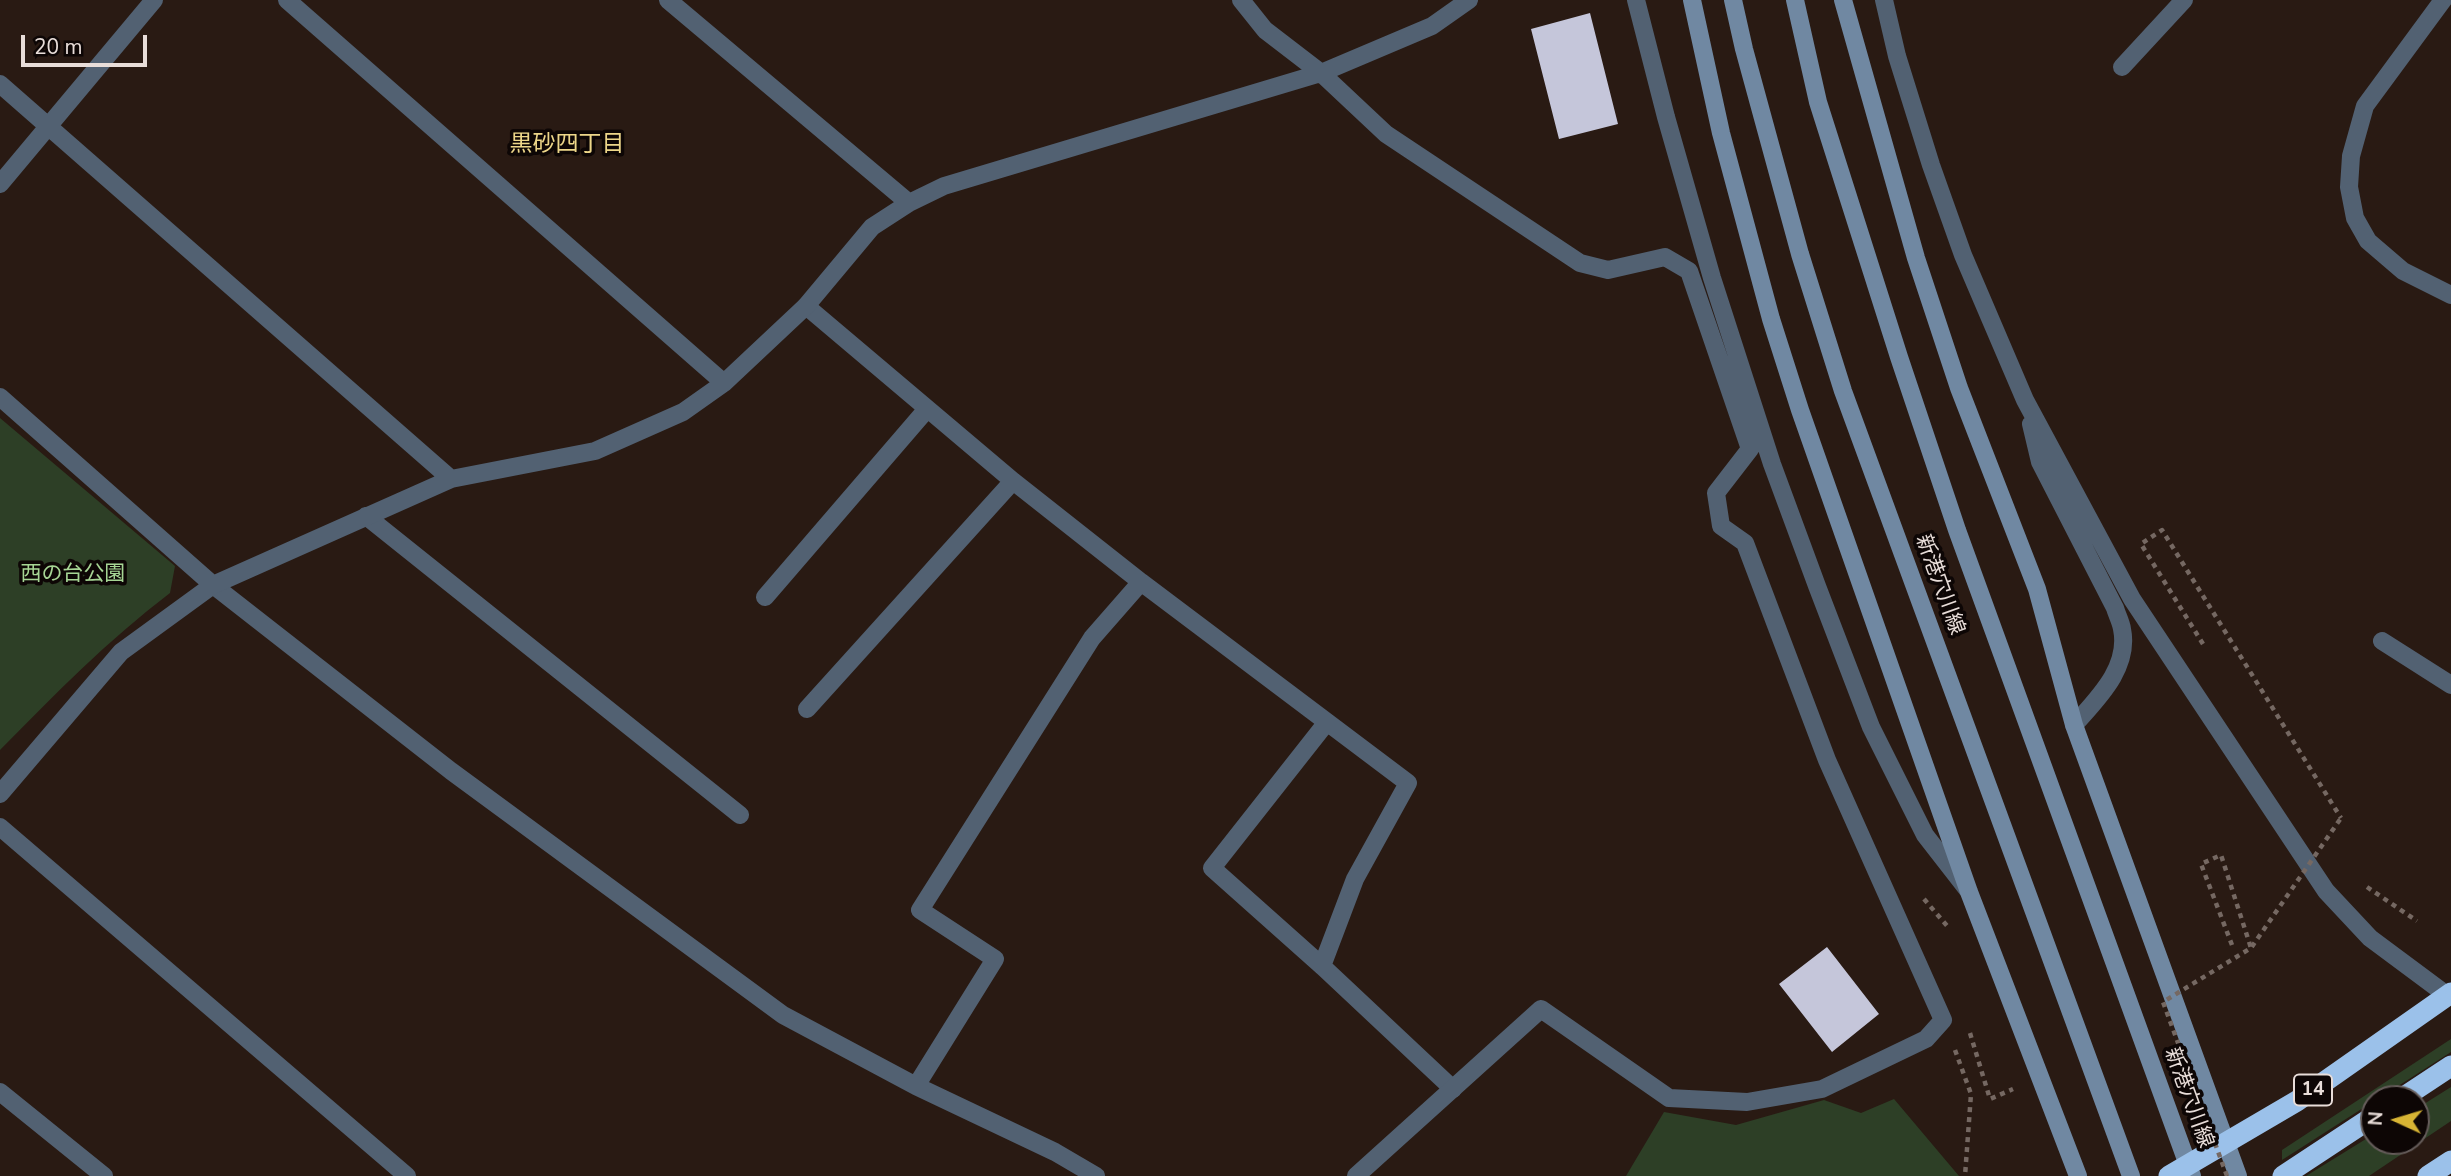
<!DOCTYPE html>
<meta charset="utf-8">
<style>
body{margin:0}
#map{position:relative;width:2451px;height:1176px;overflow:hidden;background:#291a13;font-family:"Nunito Sans",sans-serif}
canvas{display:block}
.north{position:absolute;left:2360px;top:1085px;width:70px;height:70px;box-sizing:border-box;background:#0d0605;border:2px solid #655c5a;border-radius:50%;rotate:274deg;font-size:19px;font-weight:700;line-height:28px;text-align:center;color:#e8ddd9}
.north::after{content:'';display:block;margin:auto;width:24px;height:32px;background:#d7b434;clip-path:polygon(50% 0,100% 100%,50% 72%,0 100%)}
.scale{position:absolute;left:21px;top:35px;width:126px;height:32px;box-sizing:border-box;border:4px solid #e8ddd9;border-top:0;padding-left:9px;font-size:21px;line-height:24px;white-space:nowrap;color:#e8ddd9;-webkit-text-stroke:5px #0d0605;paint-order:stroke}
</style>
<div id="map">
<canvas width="2451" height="1176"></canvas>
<div class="north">N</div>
<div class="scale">20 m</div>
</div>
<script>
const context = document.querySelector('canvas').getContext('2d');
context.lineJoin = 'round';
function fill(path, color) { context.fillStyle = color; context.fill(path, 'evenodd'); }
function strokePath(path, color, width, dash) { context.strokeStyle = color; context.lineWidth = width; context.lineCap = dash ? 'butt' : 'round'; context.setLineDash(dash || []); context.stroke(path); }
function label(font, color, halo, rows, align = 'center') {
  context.font = font + ' "Nunito Sans","Noto Sans JP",sans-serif'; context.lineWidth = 7; context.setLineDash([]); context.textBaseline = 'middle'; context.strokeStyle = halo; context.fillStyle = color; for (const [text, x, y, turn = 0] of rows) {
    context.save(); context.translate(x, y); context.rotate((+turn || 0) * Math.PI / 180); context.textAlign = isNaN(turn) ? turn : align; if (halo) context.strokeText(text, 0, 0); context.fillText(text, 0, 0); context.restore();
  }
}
const green = new Path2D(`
 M0 418 175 566 170 593C108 640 54 695 0 750Z
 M2451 1039V1052L2378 1099H2374V1101L2282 1160V1150Z
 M2451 1087V1121L2369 1176H2306L2374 1134V1141H2416V1109Z
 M1894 1099 1959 1176H1626L1664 1112 1736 1125 1824 1100 1861 1113Z`);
const building = new Path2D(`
 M1590 13 1618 124 1559 139 1531 29Z
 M1827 947 1879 1014 1832 1052 1779 984Z`);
const path = new Path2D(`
 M2203 644 2141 544 2162 530 2341 818
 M2367 887 2417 921
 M1924 899 1948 927
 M2232 945 2201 864 2221 855 2251 948
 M1970 1033 1990 1099 2013 1089
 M1955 1050 1971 1094 1965 1176`);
const lane = new Path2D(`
 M2122 67 2184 0
 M806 306 1013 481 1141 582 1408 783 1355 879 1322 966
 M366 516 740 815
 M213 585 451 771 783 1015 916 1086 1055 1152 1096 1176
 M765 597 927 409
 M2382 641 2451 685
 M807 709 1013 481
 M1327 722 1212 868 1322 966 1453 1089
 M916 1086 995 959 920 910 1092 638 1141 582
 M0 1092 104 1176`);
const street = new Path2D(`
 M287 0 724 383
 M668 0 909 203
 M1241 0 1265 30 1321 73 1386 134 1580 263 1608 270 1665 257 1689 271 1750 449 1716 493 1721 526 1745 543 1827 760 1943 1020 1926 1039 1822 1089 1747 1102 1669 1098 1541 1009 1356 1176
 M1636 0 1666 117 1712 278 1772 464 1817 586 1871 727 1925 835 1967 889
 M1884 0 1897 56 1931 165 1963 255 2025 400 2132 599 2326 891 2370 938 2448 996
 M2443 0 2365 106 2351 156 2349 187 2355 218 2368 241 2403 271 2451 295
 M0 84 451 479
 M0 184 154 0
 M0 397 213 585
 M2031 424 2040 462 2115 608C2117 615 2121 622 2122 629 2130 668 2097 699 2074 725
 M0 794 121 652 213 585 451 479 595 451 683 412 724 383 806 306 872 227 909 203 944 186 1321 73 1432 26 1469 0
 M0 827 407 1176`);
const secondary = new Path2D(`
 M1692 0 1721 133 1771 319 1800 410 1969 892 2078 1176
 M1733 0 1744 49 1800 254 1843 391 2131 1176
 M1795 0 1818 102 1899 357 1957 530 2192 1176
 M1843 0 1916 258 1959 388 2037 589 2074 725 2238 1176`);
const highway = new Path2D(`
 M2401 1099 2451 1066
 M2169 1176 2297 1101 2451 993
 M2283 1176 2374 1116
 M2428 1176 2451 1161`);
const pathBridge = new Path2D(`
 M2227 1176 2163 1002 2251 948 2341 818`);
const shields = [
 [2313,1090,38]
];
const shieldNames = [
 ["14",2313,1090]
];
const parkNames = [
 ["西の台公園",73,575]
];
const streetNames = [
 ["新港穴川線",1939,585,70],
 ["新港穴川線",2188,1098,70]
];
const neighbourhoodNames = [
 ["黒砂四丁目",567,145]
];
fill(green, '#2d3f26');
fill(building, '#c5c6da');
strokePath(path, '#756862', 4.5, [5, 5]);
strokePath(lane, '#526172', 18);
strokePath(street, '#526172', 18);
strokePath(secondary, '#7088a2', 18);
strokePath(highway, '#9bc1ea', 21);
strokePath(pathBridge, '#756862', 4.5, [5, 5]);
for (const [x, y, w] of shields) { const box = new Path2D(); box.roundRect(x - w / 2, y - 15.5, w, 31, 5); context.fillStyle = '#0d0605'; context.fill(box); strokePath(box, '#e8ddd9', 2); }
label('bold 19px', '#e8ddd9', null, shieldNames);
label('21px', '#a6d594', '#0d0605', parkNames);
label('21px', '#e8ddd9', '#0d0605', streetNames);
label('23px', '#edd689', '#0d0605', neighbourhoodNames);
</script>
